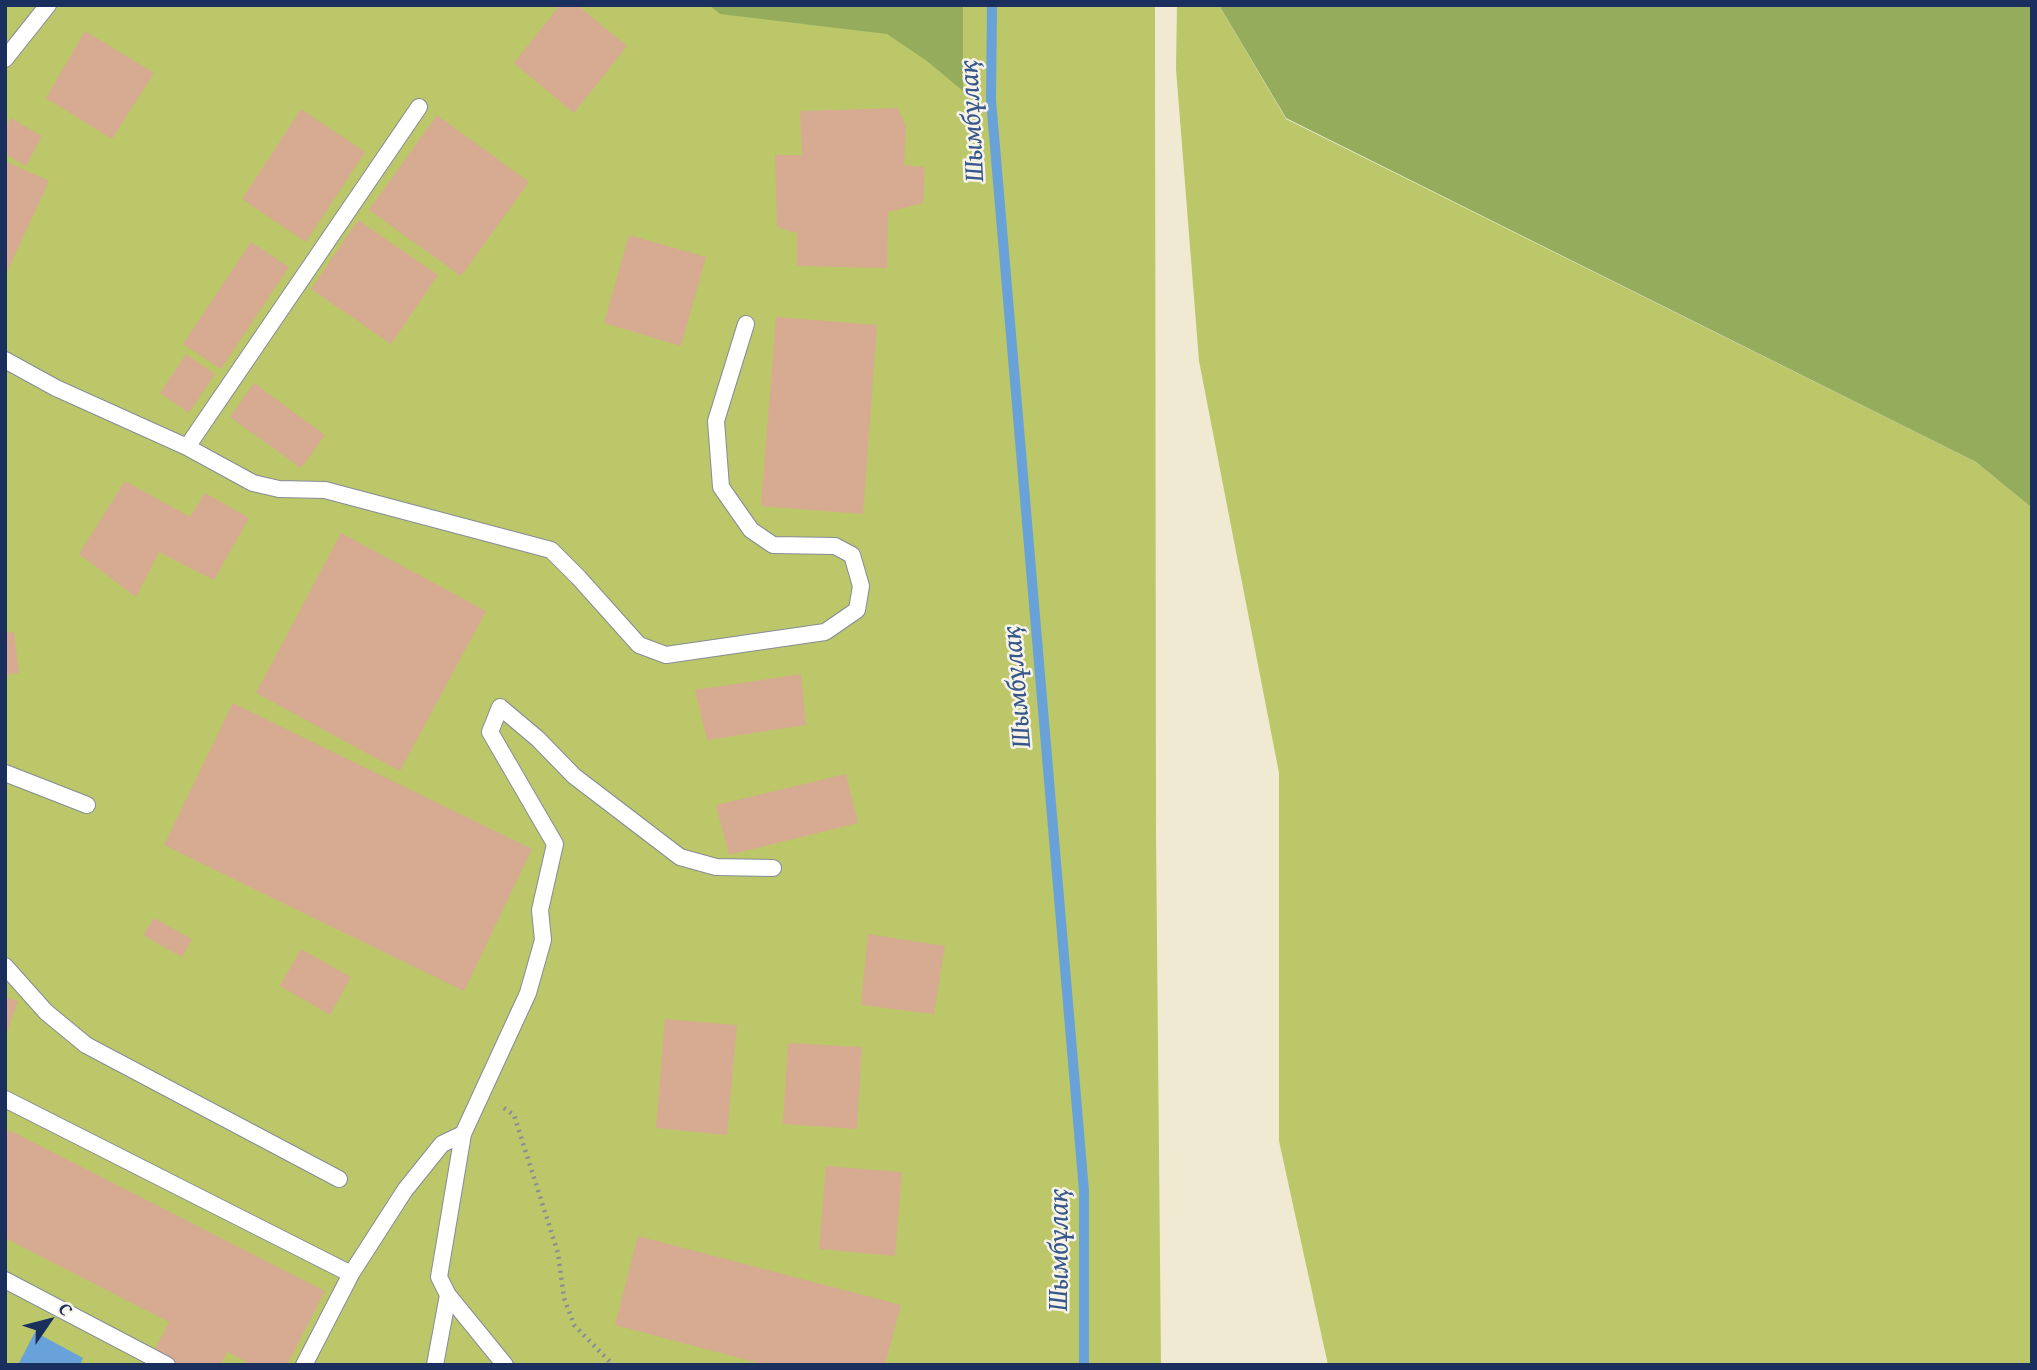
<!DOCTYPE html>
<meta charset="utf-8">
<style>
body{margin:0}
#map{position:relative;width:2037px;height:1370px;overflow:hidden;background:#f1ead3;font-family:"Gentium Book Plus",serif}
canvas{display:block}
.frame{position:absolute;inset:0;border:7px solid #1b2f5e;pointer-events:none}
.north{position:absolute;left:14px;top:1286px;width:70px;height:70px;-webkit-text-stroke:5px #f7f3e8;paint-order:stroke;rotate:55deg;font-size:19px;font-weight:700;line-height:28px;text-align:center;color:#1b2f5e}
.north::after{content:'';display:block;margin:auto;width:24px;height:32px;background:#1b2f5e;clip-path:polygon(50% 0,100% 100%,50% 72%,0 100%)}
</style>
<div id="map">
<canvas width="2037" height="1370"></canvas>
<div class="frame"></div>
<div class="north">С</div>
</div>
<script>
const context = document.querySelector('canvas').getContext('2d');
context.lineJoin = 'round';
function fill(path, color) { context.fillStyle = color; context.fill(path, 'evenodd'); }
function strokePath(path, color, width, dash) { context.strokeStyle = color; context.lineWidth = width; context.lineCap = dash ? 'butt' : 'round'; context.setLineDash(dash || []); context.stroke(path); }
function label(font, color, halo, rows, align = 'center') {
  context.font = font + ' "Gentium Book Plus",serif'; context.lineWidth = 5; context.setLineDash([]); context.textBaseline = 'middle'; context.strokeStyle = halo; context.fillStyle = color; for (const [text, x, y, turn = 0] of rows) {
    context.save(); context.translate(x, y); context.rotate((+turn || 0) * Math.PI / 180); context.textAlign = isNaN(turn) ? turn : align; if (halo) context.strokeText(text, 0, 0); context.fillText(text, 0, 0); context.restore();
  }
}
const green = new Path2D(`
 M5 5H1155L1156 833 1161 1365H5Z
 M1177 5H1219L1286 119 1976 462 2032 508V1365H1328L1279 1141V773L1199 361 1176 69Z`);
const forest = new Path2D(`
 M709 5H963V91L927 61 887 34 720 14Z
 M1219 5H2032V508L1976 462 1286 118Z`);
const water = new Path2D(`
 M35 1332 83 1358 80 1365 19 1363Z`);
const stream = new Path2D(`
 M992 5 991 100 1084 1191V1365`);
const building = new Path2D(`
 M560 5H577L627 46 574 113 514 63Z
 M85 31 154 73 112 139 46 98Z
 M898 108 906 127 904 165 925 167 923 203 888 212 887 268 797 266V233L777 227 775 155H802L800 111Z
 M301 109 365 152 306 242 242 199Z
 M437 115 529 182 461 276 369 210Z
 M11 118 42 136 26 166 5 154V129Z
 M5 161 49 181 8 270 5 268Z
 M358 220 438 275 391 344 311 289Z
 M629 235 706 257 681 346 604 323Z
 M251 242 289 267 221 369 183 344Z
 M776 317 877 325 863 514 761 506Z
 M186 354 215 374 189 413 160 393Z
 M254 383 325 435 301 468 230 417Z
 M125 481 190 517 205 493 249 518 214 580 159 552 136 597 79 554Z
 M341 533 486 611 400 771 256 693Z
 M14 632 19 673 5 675V633Z
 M801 674 806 725 707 740 695 690Z
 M233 703 532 849 464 991 164 845Z
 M846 774 858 823 729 855 716 805Z
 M154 918 192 939 182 957 143 935Z
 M868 934 945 946 934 1014 861 1005Z
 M301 949 351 977 330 1015 280 986Z
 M5 997 18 1001 6 1035H5Z
 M665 1019 737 1025 727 1135 656 1128Z
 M788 1043 862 1047 857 1129 783 1124Z
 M9 1130 325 1291 287 1365H253L227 1352 221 1365H147L169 1322 5 1238V1138Z
 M826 1166 902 1172 895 1256 819 1249Z
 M638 1236 901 1305 885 1365H766L615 1325Z`);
const path = new Path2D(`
 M504 1108 514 1115 558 1253 564 1298 574 1325 613 1365`);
const lane = new Path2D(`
 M5 59 48 5
 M5 360 56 388 187 447 253 483 279 489 325 490 551 550 579 578 639 645 666 655 825 632 857 610 861 586 852 555 835 546 773 545 751 530 721 487 716 421 746 324
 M187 447 419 107
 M5 773 87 805
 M5 966 46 1012 86 1045 339 1179
 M5 1099 351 1274 304 1365
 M351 1274 405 1190 442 1144 463 1134 528 993 543 940 540 910 555 844 490 732 500 707 538 739 574 776 680 857 716 867 773 868
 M5 1280 167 1365
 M448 1295 505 1365
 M435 1365 448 1295 439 1277 463 1134`);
const waterNames = [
 ["Шымбұлақ",973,121,-93],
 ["Шымбұлақ",1018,687,-95],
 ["Шымбұлақ",1060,1250,-90]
];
fill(green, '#bbc768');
fill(forest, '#94ac5c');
fill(water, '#68a2d8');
strokePath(stream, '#68a2d8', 10);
fill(building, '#d7ab91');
strokePath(lane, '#868c98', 18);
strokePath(path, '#868c98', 4.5, [2, 5]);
strokePath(lane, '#fff', 16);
label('italic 28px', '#365789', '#f7f3e8', waterNames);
</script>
